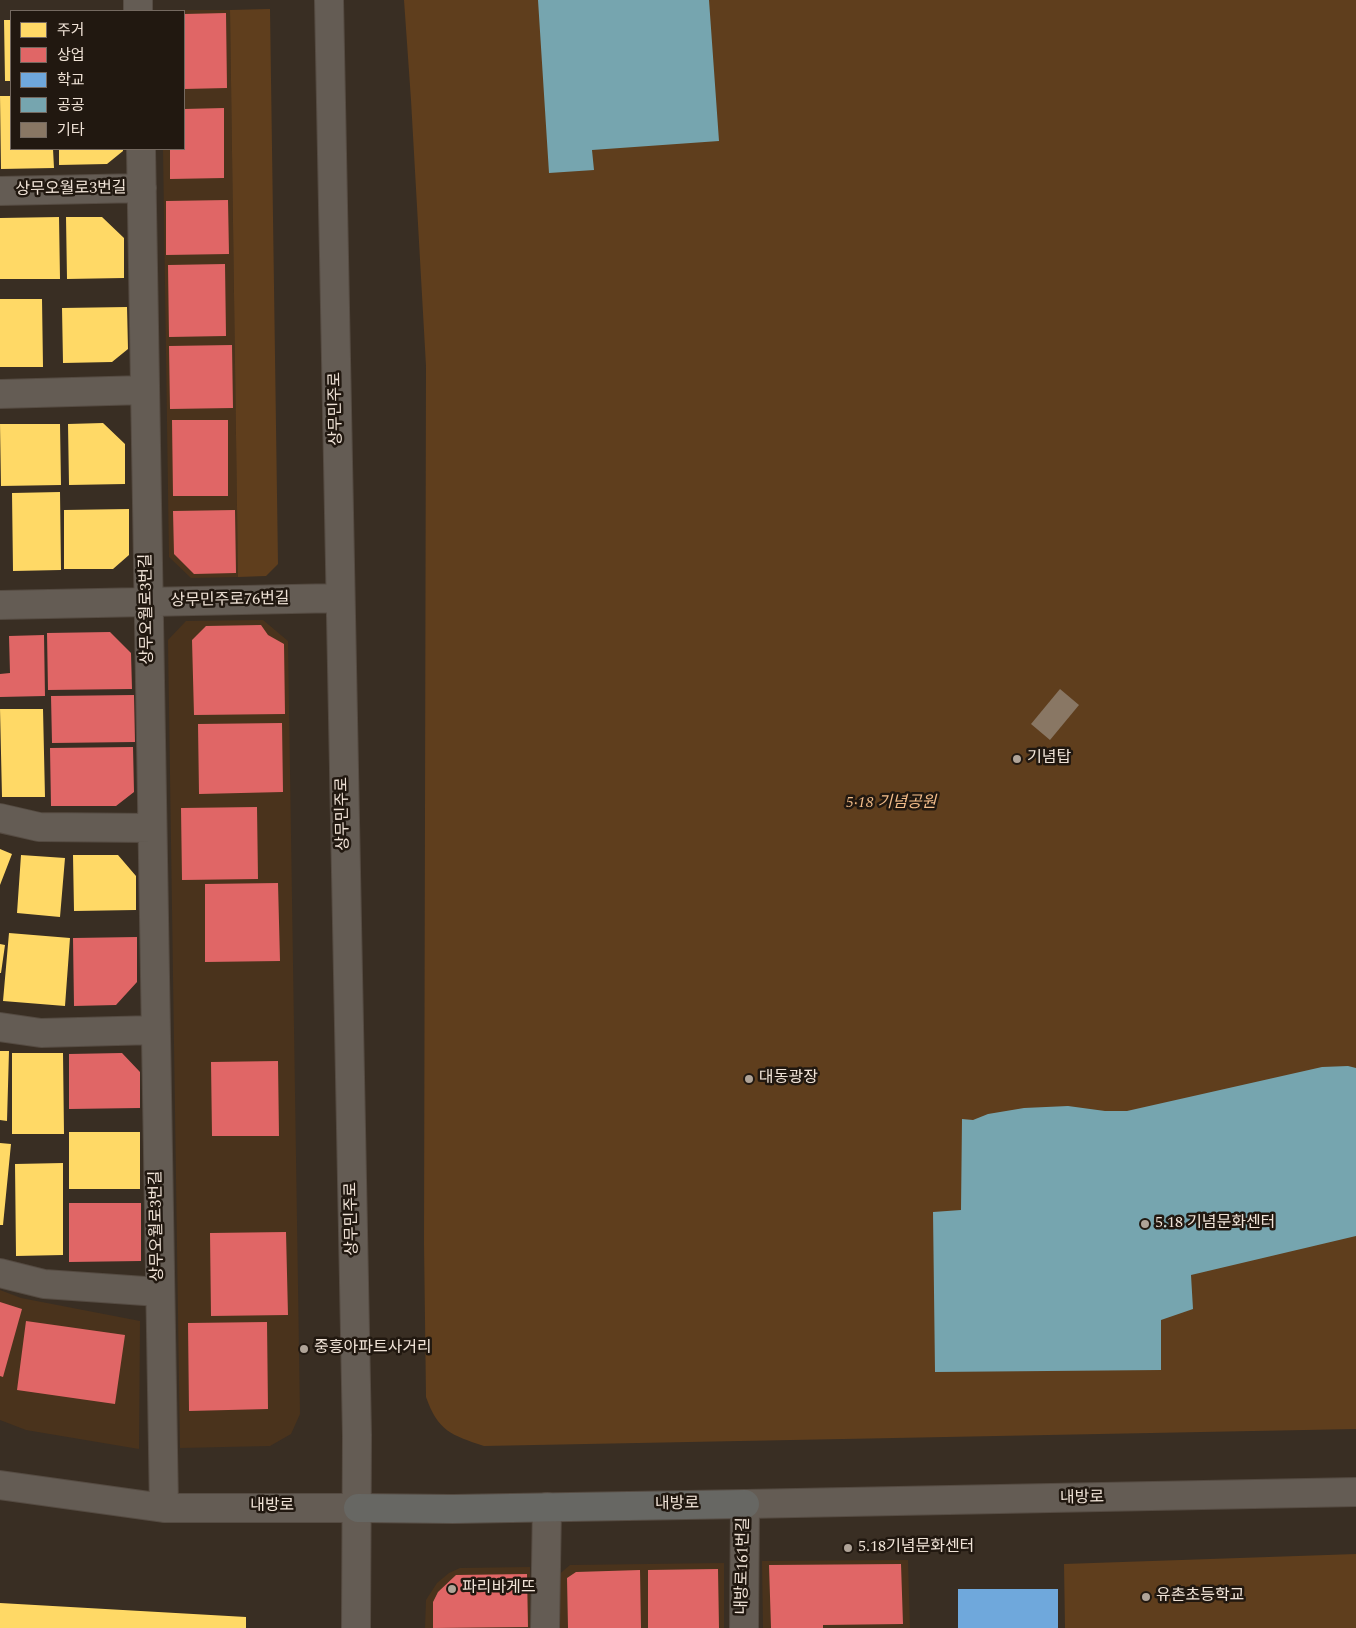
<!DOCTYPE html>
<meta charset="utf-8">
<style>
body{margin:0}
#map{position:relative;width:1356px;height:1628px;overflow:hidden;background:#392e23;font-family:Spectral,"Noto Sans KR",serif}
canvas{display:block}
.legend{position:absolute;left:10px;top:10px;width:175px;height:140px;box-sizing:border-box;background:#211810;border:1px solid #746960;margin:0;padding:6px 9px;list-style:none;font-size:15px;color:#f0e3d7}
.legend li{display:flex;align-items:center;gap:10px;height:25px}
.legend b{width:25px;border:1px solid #746960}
</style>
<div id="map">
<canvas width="1356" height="1628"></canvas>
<ul class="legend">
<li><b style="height:14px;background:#ffd966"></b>주거</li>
<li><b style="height:14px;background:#e06666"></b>상업</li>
<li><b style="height:14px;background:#6fa8dc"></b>학교</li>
<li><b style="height:14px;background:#76a5af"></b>공공</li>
<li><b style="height:14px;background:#897764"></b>기타</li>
</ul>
</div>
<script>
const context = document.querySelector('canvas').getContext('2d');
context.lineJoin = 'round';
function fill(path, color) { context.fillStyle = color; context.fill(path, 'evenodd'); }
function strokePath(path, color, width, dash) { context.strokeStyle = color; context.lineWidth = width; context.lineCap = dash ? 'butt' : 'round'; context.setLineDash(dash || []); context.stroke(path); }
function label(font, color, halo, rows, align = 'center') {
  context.font = font + ' Spectral,"Noto Sans KR",serif'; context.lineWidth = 5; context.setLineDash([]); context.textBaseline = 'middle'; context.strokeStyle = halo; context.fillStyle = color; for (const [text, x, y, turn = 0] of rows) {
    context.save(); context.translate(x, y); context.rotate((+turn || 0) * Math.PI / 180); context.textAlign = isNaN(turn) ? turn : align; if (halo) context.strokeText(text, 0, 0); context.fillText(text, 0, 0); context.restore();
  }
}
const built = new Path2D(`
 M177 10H230L238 577 191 578 169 557 163 149H184V11H175Z
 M263 620 288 641 300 1414 291 1434 270 1446 180 1448 168 640 186 621Z
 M0 1290 21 1298 140 1321 139 1449 26 1430 0 1420Z
 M908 1560 910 1628H763L762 1561Z
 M724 1563V1628H557L556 1577 570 1565Z
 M530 1567V1628H425L426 1600 437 1583 449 1573 460 1568Z`);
const green = new Path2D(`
 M404 0H1356V1429L484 1446C451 1435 438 1431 426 1397L424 1242 426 366 411 100Z
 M270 9 278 564 266 576 238 577 230 10Z
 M1356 1554V1628H1065L1064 1564Z`);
const homes = new Path2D(`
 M4 20H11V81H5Z
 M0 96H11V149H53L54 168 1 169Z
 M59 149H123V151L107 164 59 165Z
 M59 217 60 279H0V218Z
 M66 217H102L124 238V278L67 279Z
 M0 299H42L43 367H0Z
 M127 307 128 349 112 362 63 363 62 308Z
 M103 423 125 444V484L69 485 68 424Z
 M0 424H60L61 485 1 486Z
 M60 492 61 570 13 571 12 493Z
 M129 509V555L113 569H64V510Z
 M0 709H43L45 797H2Z
 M0 849 12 854 0 885Z
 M21 855 65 858 60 917 17 913Z
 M73 855H118L136 876V910L74 911Z
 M9 933 70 938 65 1006 3 1001Z
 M0 944 5 945 1 973H0Z
 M0 1051H9L7 1121 0 1120Z
 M12 1053H63L64 1134H12Z
 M69 1132H140V1189H69Z
 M0 1143 11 1144 3 1225H0Z
 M63 1163V1255L16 1256 15 1164Z
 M0 1603 246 1617V1628H0Z`);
const shops = new Path2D(`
 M226 13 227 88 184 89V14Z
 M224 108V178L170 179V149H184V109Z
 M228 200 229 254 166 255V201Z
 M225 264 226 336 169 337 168 265Z
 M232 345 233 408 170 409 169 346Z
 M172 420H228V496H173Z
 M235 510 236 573 194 574 174 554 173 511Z
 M261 625 268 635 284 644 285 714 194 715 192 640 206 626Z
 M110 632 131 653 132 689 48 690 47 633Z
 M44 635 45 696 0 697V674L10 673 9 636Z
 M134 695 135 742 52 743 51 696Z
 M282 723 283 792 199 794 198 724Z
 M133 747 134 792 116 806H51L50 748Z
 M257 807 258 879 182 880 181 808Z
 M278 883 280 961 205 962V884Z
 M137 937V982L116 1005 74 1006 73 938Z
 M122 1053 140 1072V1108L69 1109V1054Z
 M278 1061 279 1136H212L211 1062Z
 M69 1203H141V1261L69 1262Z
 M286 1232 288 1315 211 1316 210 1233Z
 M0 1302 22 1309 3 1377 0 1376Z
 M26 1321 125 1335 115 1404 17 1390Z
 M267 1322 268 1409 189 1411 188 1323Z
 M901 1564 903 1624 823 1625V1628H771L769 1565Z
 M718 1569 719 1628H648V1570Z
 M640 1570 641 1628H568L567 1578 576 1572Z
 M527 1574 528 1627 433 1628V1602L438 1592 456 1575Z`);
const schools = new Path2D(`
 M958 1589H1058V1628H958Z`);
const public = new Path2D(`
 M538 0H709L719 141 592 150 594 170 549 173Z
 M1348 1066 1356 1068V1236L1191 1275 1193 1309 1161 1320V1370L935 1372 933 1212 961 1210 962 1119 973 1120 988 1114 1024 1108 1068 1106 1105 1111H1127L1322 1067Z`);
const building = new Path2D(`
 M1060 689 1079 705 1050 740 1031 724Z`);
const minor = new Path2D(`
 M138 0V11
 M329 0 357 1435 356 1628
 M141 149 164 1508
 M0 191 142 188
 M0 394 145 390
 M0 605 340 598
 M0 818 39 827 152 828
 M0 1027 41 1033 155 1030
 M0 1273 44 1284 159 1292
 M0 1485 164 1508H358
 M545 1628 547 1507
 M744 1628 745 1504 1356 1492`);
const major = new Path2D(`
 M358 1508 453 1509 745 1504`);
const markers = [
 [1017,759,5,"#b0a498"],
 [749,1079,5,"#b0a498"],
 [1145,1224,5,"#b0a498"],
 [304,1349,5,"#b0a498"],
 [848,1548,5,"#b0a498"],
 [452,1589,5,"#b0a498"],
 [1146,1597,5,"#b0a498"]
];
const streetNames = [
 ["상무오월로3번길",71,190,-1],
 ["상무민주로",337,409,-91],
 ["상무민주로76번길",230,601,-1],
 ["상무오월로3번길",148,609,-91],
 ["상무민주로",344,814,-91],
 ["상무민주로",353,1219,-91],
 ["상무오월로3번길",158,1226,-91],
 ["내방로",1082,1499,-1],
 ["내방로",677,1505,-1],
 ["내방로",272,1507],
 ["내방로161번길",744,1566,-89]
];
const poiNames = [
 ["기념탑",1027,759],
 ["대동광장",759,1079],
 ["5.18 기념문화센터",1155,1224],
 ["중흥아파트사거리",314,1349],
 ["5.18기념문화센터",858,1548],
 ["파리바게뜨",462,1589],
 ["유촌초등학교",1156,1597]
];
const parkNames = [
 ["5·18 기념공원",891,804]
];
fill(built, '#4a331c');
fill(green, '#5f3e1d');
fill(homes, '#ffd966');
fill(shops, '#e06666');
fill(schools, '#6fa8dc');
fill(public, '#76a5af');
fill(building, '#897764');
strokePath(minor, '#554b42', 30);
strokePath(major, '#554b42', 30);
strokePath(minor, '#645c54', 28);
strokePath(major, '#676763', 28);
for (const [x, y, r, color] of markers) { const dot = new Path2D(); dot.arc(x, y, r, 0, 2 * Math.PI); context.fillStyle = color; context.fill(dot); strokePath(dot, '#211810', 2); }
label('16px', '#f0e3d7', '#211810', streetNames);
label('16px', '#f0e3d7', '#211810', poiNames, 'left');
label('italic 16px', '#f3bd8a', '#211810', parkNames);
</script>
